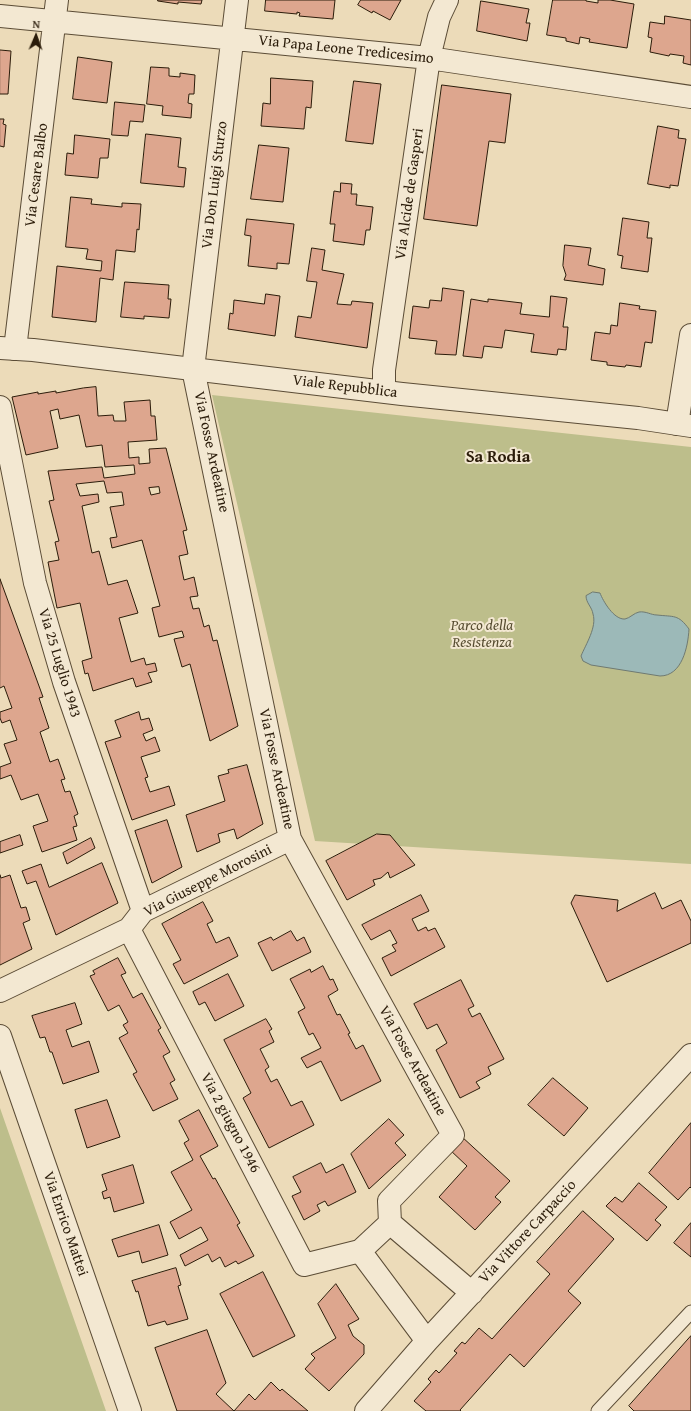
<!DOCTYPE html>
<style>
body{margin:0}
#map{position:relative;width:691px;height:1411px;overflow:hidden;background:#ecdbb9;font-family:"Gentium Book Plus",serif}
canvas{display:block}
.north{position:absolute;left:16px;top:16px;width:40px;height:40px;-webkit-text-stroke:3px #f3e8d2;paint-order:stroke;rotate:2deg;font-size:11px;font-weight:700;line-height:16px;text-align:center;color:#2b1c0a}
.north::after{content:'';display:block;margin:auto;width:14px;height:18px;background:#2b1c0a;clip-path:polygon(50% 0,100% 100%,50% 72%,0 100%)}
</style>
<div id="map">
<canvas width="691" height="1411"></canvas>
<div class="north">N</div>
</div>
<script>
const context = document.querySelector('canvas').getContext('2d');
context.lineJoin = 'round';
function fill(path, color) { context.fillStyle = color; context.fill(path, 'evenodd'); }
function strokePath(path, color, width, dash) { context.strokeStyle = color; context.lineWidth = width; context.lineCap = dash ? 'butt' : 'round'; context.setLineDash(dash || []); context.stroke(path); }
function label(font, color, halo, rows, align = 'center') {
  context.font = font + ' "Gentium Book Plus",serif'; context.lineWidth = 4; context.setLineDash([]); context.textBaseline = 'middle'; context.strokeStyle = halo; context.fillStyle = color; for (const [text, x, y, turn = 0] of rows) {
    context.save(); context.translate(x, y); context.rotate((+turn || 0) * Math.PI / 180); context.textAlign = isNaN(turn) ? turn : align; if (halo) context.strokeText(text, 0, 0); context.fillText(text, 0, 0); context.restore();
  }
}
const green = new Path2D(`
 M212 395 691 447V864L315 841Z
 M0 1108 106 1411H0Z`);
const water = new Path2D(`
 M593 592 600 593C603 601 614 620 625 619 630 618 634 613 639 612 646 611 651 615 657 615 674 617 678 614 689 629 688 647 682 676 660 676L591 665 583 661 581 656C586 644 597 627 593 614 592 607 586 603 586 596Z`);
const building = new Path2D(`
 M158 0H202L201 4 178 2V4L158 1Z
 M266 0H335L333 19 299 16 300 13 297 12V14L265 11Z
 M361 0H401L390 20 373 11 372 13 358 5Z
 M553 0H586V1L598 3V0H610L634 4 627 48 589 42 590 39 580 37 579 44 566 41V38L547 35Z
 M481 1 529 9 526 23H530L527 41 477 31Z
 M665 16 691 20V65L683 63 684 56 670 54 669 56 650 52 652 38 648 37 650 22 664 24Z
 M0 50 11 51 8 94H0Z
 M78 57 112 62 107 103 73 99Z
 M151 67 169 68V76L180 77V73L195 75 194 94H189L188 103 192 104 191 118 162 115 163 106 147 104Z
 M271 78 313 81 311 108 306 107 304 129 261 126 263 103 270 104Z
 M354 81 381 84 373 144 346 141Z
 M442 85 511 94 505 143 489 141 477 226 424 219Z
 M115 102 145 105 143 122 130 121 128 136 112 135Z
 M0 119H4L3 124 6 125 4 147 0 146Z
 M658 126 679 130 678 138 686 139 678 186 670 185V188L648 184Z
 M146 134 181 138 178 167 186 168 184 187 141 183Z
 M75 135 110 139 108 158H100L98 178 65 175 67 153 73 154Z
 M259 145 289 148 283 202 251 199Z
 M341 183 352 184 351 194H357L356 205 373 207 370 230H366L364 245 333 241 335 224H330L334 191 340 192Z
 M71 197 92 199 91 204 122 207V203L141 204 139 230 137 229 135 252 116 250 113 280 100 278 96 322 52 317 57 266 101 271 102 261 86 259 88 249 66 247Z
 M623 218 649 222 647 238H652L648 272 621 268 623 256 618 255Z
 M247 219 294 224 289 264 277 263V269L248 266 251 236 245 235Z
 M565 245 591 248 588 265 605 269 603 285 564 280 566 275 563 266Z
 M312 248 325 250 322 270 344 274 337 304 351 305 352 301 373 303 367 348 295 337 298 316 311 318 317 282 307 281Z
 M125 282 169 285 168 299H171L169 318 144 316V319L121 317Z
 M443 288 464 291 456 355 435 354 437 341 409 338 413 306 429 308 430 300 441 301Z
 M266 294 280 296 275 336 228 329 230 313 233 314 234 300 264 304Z
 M551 296 567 298 563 327H568L566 350 558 349 557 355 531 352 534 334 505 330 502 348 484 346 482 358 463 356 471 299 488 302V299L522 303 520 314 549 317Z
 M620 303 640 306 639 309 656 311 652 343 645 342 641 367 626 365 625 367 607 365V362L591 360 595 332 610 334 611 325 617 326Z
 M96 387 98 416 113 415 114 421H126L124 402 150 400 151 416H155L157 440 128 442 129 458 139 457V464L150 463 149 449 166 448 187 530 183 531 188 554 179 556 184 580 194 577 198 596 190 597 193 609 199 608 204 627 209 625 213 641 217 640 238 726 210 741 190 664 182 667 174 639 184 637 182 631 159 637 152 608 160 606 142 540 112 548 110 538 117 537 110 507 124 505 122 492 107 493 104 481 76 484 80 496 98 494 99 502 82 506 92 553 99 551 108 585 127 580 138 613 119 618 131 662 144 658 146 665 155 663 157 671 148 673 152 682 136 687 133 678 93 691 88 673 85 674 82 661 92 658 80 603 57 608 48 562 59 560 55 542 59 541 49 501 54 500 48 471 102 467 104 478 135 474 134 465 105 467 102 445 86 447 79 415 60 419 58 409 50 411 58 448 26 455 12 397 38 392V394L56 391V393L83 388ZM159 487 160 493 151 495 149 488Z
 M0 579 43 697 39 698 49 728 40 732 50 762 58 759 65 779 61 780 65 792 70 791 78 814 74 816 77 826 73 827 77 840 42 852 33 826 48 821 38 794 21 800 11 775 0 779V767L11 763 4 744 17 740 10 720 2 723 0 718V712L12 708 4 686 0 688Z
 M139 712 141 720 149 718 153 730 143 734 146 741 155 737 160 751 141 757 148 777 145 778 150 792 169 786 175 805 132 820 105 742 121 737 115 721Z
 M247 765 263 824 237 839 234 829 218 834 220 842 197 852 186 815 225 801 218 776 229 773 228 770Z
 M167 820 182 867 152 883 135 831Z
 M377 834 390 835 415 865 390 878 388 872 381 878 373 880 375 885 347 900 326 861Z
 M20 835 23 845 0 853V842Z
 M91 838 95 848 67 864 63 853Z
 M102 863 118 903 56 935 36 881 27 884 22 871 41 864 49 887Z
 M0 875 1 878 10 875 21 908 26 907 30 920 23 923 32 949 0 965Z
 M655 893 662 909 681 900 691 921V943L607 982 571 903 575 895 618 900 617 911Z
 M421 895 429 911 412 919 418 931 426 927 428 931 435 928 445 947 391 976 382 958 396 951 392 945 397 943 390 930 371 940 362 925Z
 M203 902 213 921 207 924 216 943 229 937 238 956 184 984 173 964 181 960 162 924Z
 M291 931 297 941 304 937 311 952 272 971 258 943 271 937 273 940Z
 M118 958 126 973 121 975 133 998 142 993 161 1028 158 1030 170 1052 163 1056 175 1080 170 1083 178 1099 153 1111 133 1074 137 1072 119 1038 128 1033 123 1025 128 1022 119 1005 108 1011 90 976 95 974 93 971Z
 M323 966 330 980 333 979 338 990 328 996 337 1015 340 1014 350 1033 348 1034 356 1049 363 1045 381 1081 341 1101 321 1061 307 1068 301 1058 321 1048 313 1033 309 1035 298 1012 305 1008 290 979 310 969 311 972Z
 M228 974 244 1006 215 1021 205 1002 199 1005 193 992Z
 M461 980 474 1006 468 1009 472 1017 480 1013 504 1059 488 1067 491 1074 476 1082 480 1088 460 1098 436 1050 447 1043 437 1024 427 1029 414 1004Z
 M75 1003 82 1024 66 1030 72 1047 89 1041 99 1072 63 1084 52 1052H50L45 1037 40 1038 32 1016Z
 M266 1019 272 1029 269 1031 274 1042 260 1049 269 1067 265 1070 271 1082 277 1079 291 1106 302 1101 314 1125 269 1148 243 1098 251 1093 224 1040Z
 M553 1078 588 1108 564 1136 528 1105Z
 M107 1100 120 1137 87 1148 75 1110Z
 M199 1110 218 1146 200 1156 213 1179 215 1178 240 1223 237 1225 254 1256 238 1264 236 1261 225 1267 220 1257 212 1262 208 1254 185 1266 180 1255 208 1240 201 1227 179 1239 170 1222 192 1210 171 1172 193 1160 184 1143 189 1140 179 1121Z
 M389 1119 404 1135 395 1143 406 1155 369 1189 351 1154Z
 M691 1123V1188L690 1187 678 1200 649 1173Z
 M461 1136 510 1181 495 1197 501 1202 475 1230 439 1197 467 1166 449 1149Z
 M321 1163 326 1173 343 1164 356 1192 328 1206 325 1201 317 1205 320 1211 304 1220 292 1196 301 1192 293 1177Z
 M133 1165 144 1203 114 1212 110 1197 104 1199 102 1192 107 1190 102 1175Z
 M639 1183 667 1207 655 1220 661 1225 647 1241 606 1206 615 1197 622 1202Z
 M583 1211 614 1239 568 1291 581 1303 524 1367 510 1354 460 1410 461 1411H426L414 1401 431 1382 428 1379 436 1370 439 1373 457 1353 454 1351 462 1342 465 1344 479 1328 492 1339 550 1274 537 1262Z
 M691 1223V1257L674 1243Z
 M159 1225 168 1255 142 1263 139 1251 118 1257 112 1240Z
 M176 1268 181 1285 178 1286 188 1319 167 1325 165 1321 148 1326 138 1291 136 1292 132 1281Z
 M263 1272 295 1336 253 1357 220 1294Z
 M336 1284 359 1319 348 1325 353 1336 364 1345V1354L329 1391 305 1369 315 1358 311 1354 336 1338 318 1304Z
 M207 1330 226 1383 216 1394 234 1411 249 1394 255 1400 271 1382 280 1391 282 1389 308 1411H177L155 1348Z
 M691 1336V1411H634L629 1406Z`);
const service = new Path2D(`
 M598 1411 691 1312`);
const minor = new Path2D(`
 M237 0 193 369 290 839 453 1135 389 1201 390 1223
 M0 16 429 58 691 97
 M15 349 57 0
 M384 391V370L429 58 439 17 447 0
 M0 407 35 583 64 682 143 911
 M677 424 691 335
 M129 929 304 1265 360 1251
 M0 991 129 929 143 911 290 839
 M427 1341 360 1251 390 1223 472 1293
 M366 1411 427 1341 691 1055`);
const tertiary = new Path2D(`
 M0 348 33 350 402 394 638 418 691 426
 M0 1036 130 1411`);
const streetNames = [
 ["Via Papa Leone Tredicesimo",346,50,6],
 ["Via Cesare Balbo",37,175,-83],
 ["Via Don Luigi Sturzo",215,185,-83],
 ["Via Alcide de Gasperi",410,194,-82],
 ["Viale Repubblica",345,387,7],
 ["Via Fosse Ardeatine",211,452,78],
 ["Via 25 Luglio 1943",59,663,73],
 ["Via Fosse Ardeatine",276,769,78],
 ["Via Giuseppe Morosini",208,881,-27],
 ["Via Fosse Ardeatine",412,1061,61],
 ["Via 2 giugno 1946",230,1123,62],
 ["Via Enrico Mattei",65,1224,71],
 ["Via Vittore Carpaccio",528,1232,-47]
];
const parkNames = [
 ["Parco della",482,626],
 ["Resistenza",482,643]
];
const quarterNames = [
 ["Sa Rodia",498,458]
];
fill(green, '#bdbe8b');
fill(water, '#9cb9b8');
strokePath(water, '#6f7a72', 1);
fill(building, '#dda68e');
strokePath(building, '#2b1c0a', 1);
strokePath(service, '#5b4c36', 15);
strokePath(minor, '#5b4c36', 24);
strokePath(tertiary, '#5b4c36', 24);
strokePath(service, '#f3e8d2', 13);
strokePath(minor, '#f3e8d2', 22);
strokePath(tertiary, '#f3e8d2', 22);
label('15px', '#2b1c0a', '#f3e8d2', streetNames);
label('italic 15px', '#574d31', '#f3e8d2', parkNames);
label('bold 17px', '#2b1c0a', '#f3e8d2', quarterNames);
</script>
